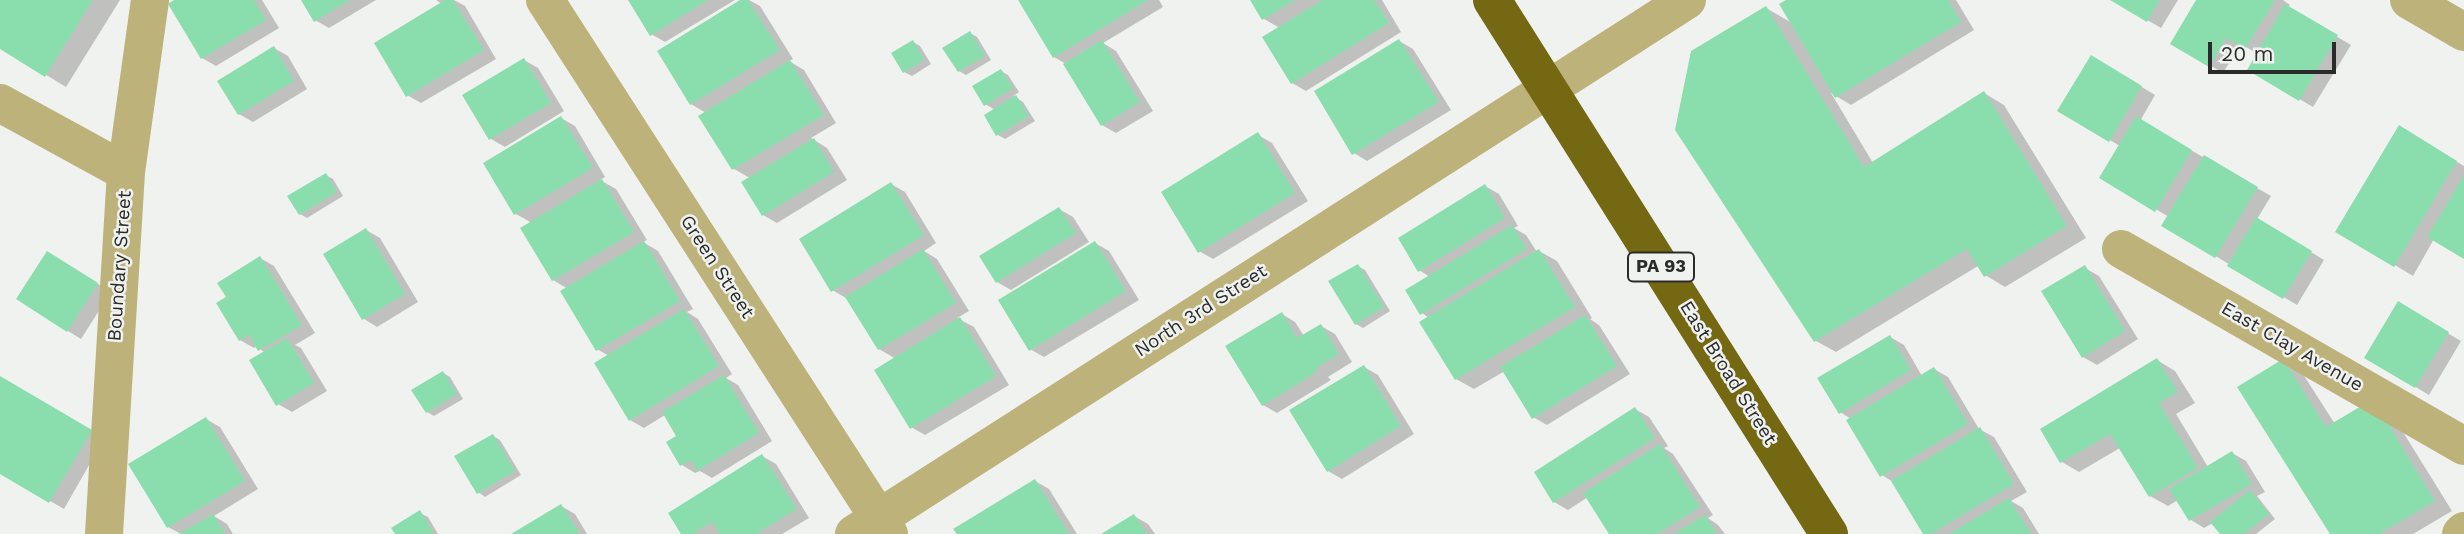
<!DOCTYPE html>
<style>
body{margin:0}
#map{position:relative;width:2464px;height:534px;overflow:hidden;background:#f0f2ef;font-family:"Work Sans",sans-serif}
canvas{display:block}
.scale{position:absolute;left:2208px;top:42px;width:128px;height:32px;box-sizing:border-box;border:4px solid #2a2b2a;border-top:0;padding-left:9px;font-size:21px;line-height:24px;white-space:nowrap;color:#2a2b2a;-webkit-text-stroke:5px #f0f2ef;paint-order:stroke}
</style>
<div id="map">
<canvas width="2464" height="534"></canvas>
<div class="scale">20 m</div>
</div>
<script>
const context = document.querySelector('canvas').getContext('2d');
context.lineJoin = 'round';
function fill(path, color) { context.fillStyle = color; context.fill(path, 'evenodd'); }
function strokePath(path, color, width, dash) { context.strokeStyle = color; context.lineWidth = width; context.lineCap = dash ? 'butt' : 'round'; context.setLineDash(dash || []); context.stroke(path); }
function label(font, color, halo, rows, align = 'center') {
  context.font = font + ' "Work Sans",sans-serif'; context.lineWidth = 5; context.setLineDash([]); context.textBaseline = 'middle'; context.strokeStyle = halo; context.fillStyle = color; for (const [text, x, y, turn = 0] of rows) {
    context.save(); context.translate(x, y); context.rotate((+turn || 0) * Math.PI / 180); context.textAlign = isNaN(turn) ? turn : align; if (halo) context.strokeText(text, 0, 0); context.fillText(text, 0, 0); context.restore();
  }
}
const shadow = new Path2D(`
 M0 0H120L66 87 0 47Z
 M177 0H262L279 28 216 66 202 58Z
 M303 0H376L329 28 315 20Z
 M436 0H454L465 6 496 59 421 103 407 95 442 4Z
 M630 0H735L665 42 651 34Z
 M743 0H749L760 6 793 59 789 61 804 70 836 123 811 138 827 148 847 180 777 223 763 215 750 178 734 169 701 117 706 113 691 104Z
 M1020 0H1159L1163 7 1103 43 1116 51 1153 111 1116 133 1102 125 1066 64 1054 57Z
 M1252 0H1382L1401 32 1306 91 1292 83 1280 28 1264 19Z
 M1789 0H1956L1974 30 1851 105 1831 93 1873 163 1984 93 2004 105 2086 238 2005 287 1985 275 1978 266 1836 352 1816 341 1766 8 1792 23Z
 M2113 0H2178L2161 28Z
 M2199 0H2283L2290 5 2288 8 2351 45 2313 107 2249 69 2258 54 2241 44 2223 73 2173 43Z
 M970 33 977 37 991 60 966 75 959 71Z
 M1399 41 1413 49 1451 110 1367 161 1354 153Z
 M913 42 920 46 931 64 912 76 904 72Z
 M274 48 288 56 307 89 253 122 239 114Z
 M2092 57 2155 95 2140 121 2271 196 2257 219 2324 260 2297 305 2164 225 2169 217 2102 177 2120 146 2060 111Z
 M524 60 538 68 564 111 505 147 491 139 465 96Z
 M1001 71 1008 75 1019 92 1013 96 1023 102 1035 121 1005 139 998 135 995 110 985 104Z
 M561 118 575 126 605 177 600 180 616 189 647 240 643 242 658 251 693 309 687 312 698 319 732 374 726 378 738 385 772 441 712 478 700 471 695 473 682 465 678 437 665 415 644 428 630 420 609 356 597 349 568 289 553 280 532 223 516 214Z
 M2399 128 2464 166V257L2434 239 2413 276 2338 231Z
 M1258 135 1272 143 1308 201 1213 259 1199 251Z
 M326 175 333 179 343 196 307 218 300 214Z
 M891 184 905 192 936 243 924 251 937 259 969 311 957 318 974 327 1009 385 925 435 911 427 896 359 879 349 846 298 832 290Z
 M1485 186 1499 194 1518 226 1514 228 1526 235 1537 252 1539 251 1557 261 1592 318 1590 319 1599 325 1630 374 1547 425 1533 417 1505 371 1474 389 1456 379 1429 318 1422 313 1430 277 1419 270Z
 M1059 209 1073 217 1089 242 1011 290 997 282Z
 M366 230 380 238 418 302 377 327 364 319Z
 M1095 243 1109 251 1139 300 1044 357 1030 349Z
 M260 258 274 266 315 333 295 345 301 348 327 391 292 412 278 404 265 353 257 346 254 348 240 340 228 298Z
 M61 261 111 292 81 339 68 331Z
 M1358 266 1365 270 1390 311 1363 328 1356 324Z
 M2085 268 2099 276 2138 339 2097 365 2083 357Z
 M2398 304 2461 341 2429 395 2366 357Z
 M1282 314 1295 322 1304 336 1321 326 1335 334 1352 362 1328 377 1331 380 1277 413 1263 405Z
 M1890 337 1904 345 1922 376 1934 369 1948 377 1979 429 1994 437 2027 492 2011 501 2023 508 2039 534H1925L1893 482 1882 475 1851 419 1840 412Z
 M2157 360 2175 371 2195 403 2176 414 2208 467 2232 453 2246 461 2265 492 2257 496 2275 519 2256 534H2222L2213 523 2204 528 2191 520 2178 500 2168 506 2150 496 2120 448 2079 472 2062 462 2042 430Z
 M2283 361 2301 371 2335 424 2390 411 2452 511 2413 534H2332Z
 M1364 367 1378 375 1414 434 1342 479 1328 471Z
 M443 373 450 377 463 399 434 416 427 412Z
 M0 378 104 439 64 509 0 472Z
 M1635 409 1649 417 1668 446 1664 448 1673 454 1713 515 1708 518 1718 525 1725 534H1612L1588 497 1568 510 1554 502Z
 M206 419 220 427 258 489 214 516 227 524 233 534H181L168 527Z
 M493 436 500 440 521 475 485 497 478 492Z
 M762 456 776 464 809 518 782 534H683Z
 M1035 481 1049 489 1077 534H959Z
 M561 506 575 514 587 534H514Z
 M420 513 428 517 438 534H397Z
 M1134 516 1148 524 1155 534H1104Z`);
const building = new Path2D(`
 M0 0H93L45 77 0 49Z
 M174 0H254L266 20 201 59 168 4Z
 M301 0H350L314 22Z
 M445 0H453L484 50 406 97 374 43Z
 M628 0H708L650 36Z
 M740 0H748L780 50 690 105 657 51Z
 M1018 0H1148L1053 58Z
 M1250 0H1295L1262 20Z
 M1323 0H1374L1389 23 1291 84 1262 37Z
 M1786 0H1948L1961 22 1835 98 1779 4Z
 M2110 0H2160L2147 22Z
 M2196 0H2275L2245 49 2226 38 2209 67 2170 44Z
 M2285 4 2338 35 2299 101 2247 70Z
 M1766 6 1864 167 1984 91 2067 226 1984 277 1967 249 1814 342 1675 130 1691 51Z
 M970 31 985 56 958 72 942 48Z
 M1399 39 1439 102 1352 155 1314 91Z
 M913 40 924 60 903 73 891 53Z
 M1102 40 1140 102 1101 126 1063 64Z
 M274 46 294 81 238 115 217 81Z
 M2091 55 2142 86 2109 142 2057 111Z
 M524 58 551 103 489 140 462 95Z
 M790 60 824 115 732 170 698 116Z
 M1001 69 1013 88 984 106 972 86Z
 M1016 95 1029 116 996 136 984 115Z
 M561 116 593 168 514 215 483 163Z
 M2136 116 2192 150 2155 212 2099 178Z
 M2399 125 2457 161 2394 267 2335 232Z
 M1258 132 1295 193 1198 253 1161 192Z
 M814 138 834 172 762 216 741 182Z
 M2204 155 2258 187 2215 258 2161 226Z
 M326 173 337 192 299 215 287 196Z
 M2464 175V259L2427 237Z
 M602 179 634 232 552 281 520 228Z
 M891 182 924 235 831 292 799 239Z
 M1485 184 1505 218 1418 272 1398 238Z
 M1059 207 1076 233 996 283 979 256Z
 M2256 217 2312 251 2283 299 2227 266Z
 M1512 225 1527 249 1420 315 1405 290Z
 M366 228 405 294 362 320 323 254Z
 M644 241 680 301 596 351 560 291Z
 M1095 241 1126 291 1029 351 998 300Z
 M923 249 956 303 878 350 845 297Z
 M1539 249 1575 307 1455 380 1419 322Z
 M47 251 98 283 67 332 16 299Z
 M260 256 302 325 258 351 249 335 239 341 216 303 226 297 217 283Z
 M1358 264 1384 307 1355 325 1328 281Z
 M2085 265 2125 331 2082 358 2041 291Z
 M2398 301 2449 332 2415 388 2364 358Z
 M684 309 719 366 629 421 594 363Z
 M1282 312 1297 338 1321 324 1339 354 1316 368 1318 371 1262 406 1225 346Z
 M1585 315 1617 366 1532 419 1500 367Z
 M960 317 996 376 910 429 874 370Z
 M1890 335 1911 370 1839 414 1817 378Z
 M287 338 314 383 276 406 249 360Z
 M2157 358 2178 392 2159 403 2198 468 2149 497 2110 434 2060 463 2040 429Z
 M2283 359 2326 427 2373 399 2435 501 2379 534H2330L2237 387Z
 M1364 365 1401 426 1327 472 1289 410Z
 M1934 367 1968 424 1880 477 1846 420Z
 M443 371 457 394 426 413 411 390Z
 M724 375 759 433 697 471 691 460 680 466 666 442 676 436 662 412Z
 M0 376 92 430 49 503 0 474Z
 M1635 407 1655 438 1553 503 1534 472Z
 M206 417 245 481 167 528 128 464Z
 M1980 427 2014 484 1931 534H1923L1891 481Z
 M493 434 515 471 477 494 454 456Z
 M1660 444 1700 507 1657 534H1609L1583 493Z
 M2232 451 2252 484 2189 521 2169 489Z
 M762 454 797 509 756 534H720L712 522 693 534H681L668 513Z
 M1035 479 1069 534H957L953 529Z
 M2250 490 2269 514 2244 534H2220L2210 522Z
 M2009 498 2031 534H1949Z
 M561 504 580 534H511Z
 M420 510 434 534H395L391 528Z
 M213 514 225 534H179Z
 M1134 514 1147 534H1101Z
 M1705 515 1717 534H1674Z`);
const street = new Path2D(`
 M545 0 889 534
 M2409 0 2464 32
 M0 103 126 172
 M2121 249 2464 446
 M104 534 126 172 150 0
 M854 534 1687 0
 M2461 534 2464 531`);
const highway = new Path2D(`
 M1492 0 1829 534`);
const shields = [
 [1661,267,66]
];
const shieldNames = [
 ["PA 93",1661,267]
];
const streetNames = [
 ["Boundary Street",120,266,-86],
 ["Green Street",717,267,57],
 ["North 3rd Street",1201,311,-33],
 ["East Clay Avenue",2292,347,30],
 ["East Broad Street",1728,373,58]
];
fill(shadow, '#0003');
fill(building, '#8addad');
strokePath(street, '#bcb27a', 38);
strokePath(highway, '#756813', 38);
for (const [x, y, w] of shields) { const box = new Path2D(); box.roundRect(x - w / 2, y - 14.5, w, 29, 5); context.fillStyle = '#f0f2ef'; context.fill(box); strokePath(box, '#2a2b2a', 2); }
label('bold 18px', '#2a2b2a', null, shieldNames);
label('19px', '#2a2b2a', '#f0f2ef', streetNames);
</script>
